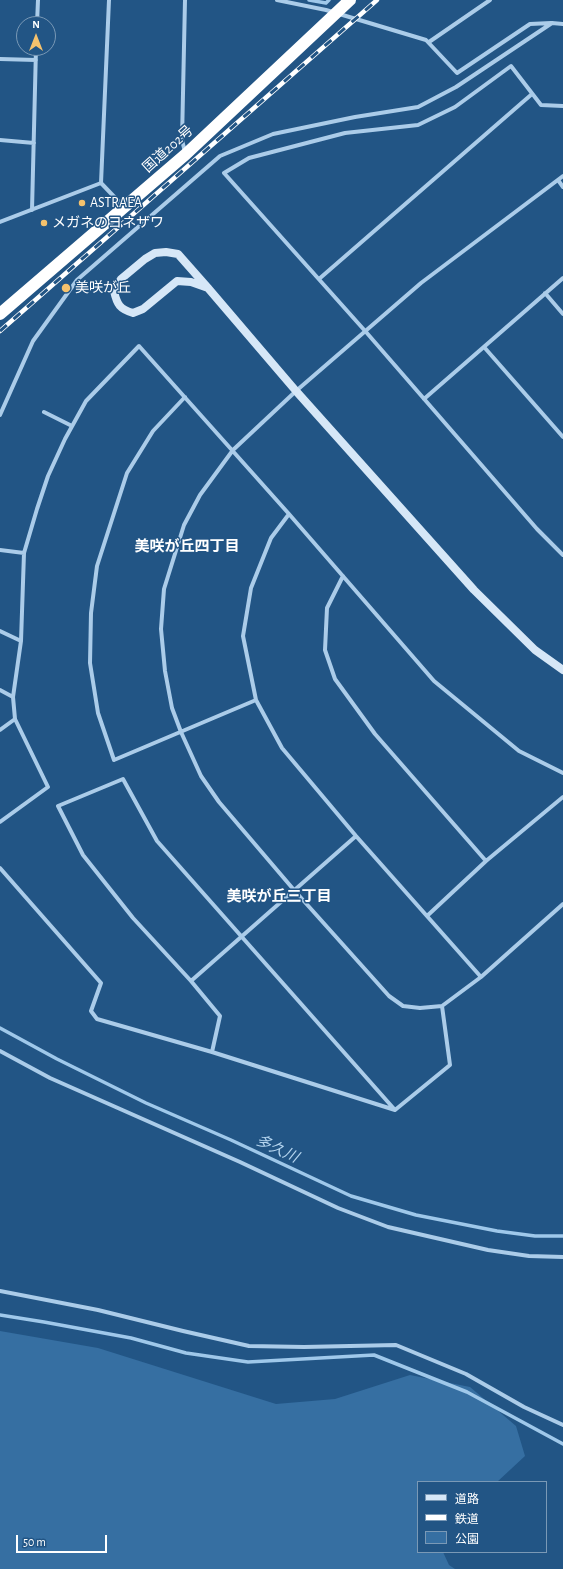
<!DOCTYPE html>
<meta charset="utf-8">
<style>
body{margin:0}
#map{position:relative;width:563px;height:1569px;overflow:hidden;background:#225585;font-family:"Alegreya Sans","Noto Sans JP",sans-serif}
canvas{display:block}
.legend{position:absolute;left:417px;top:1481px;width:130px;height:72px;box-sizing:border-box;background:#225585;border:1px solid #7a99b6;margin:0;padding:5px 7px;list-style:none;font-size:12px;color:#fff}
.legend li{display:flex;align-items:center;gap:8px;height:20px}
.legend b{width:20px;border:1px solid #7a99b6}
.north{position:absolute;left:16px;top:16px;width:40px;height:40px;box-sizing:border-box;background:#225585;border:1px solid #7a99b6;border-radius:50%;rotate:0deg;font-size:11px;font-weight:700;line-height:16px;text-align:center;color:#fff}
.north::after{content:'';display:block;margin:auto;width:14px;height:18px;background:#f5c26d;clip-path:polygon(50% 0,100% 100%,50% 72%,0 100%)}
.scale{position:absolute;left:16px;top:1535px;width:91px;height:18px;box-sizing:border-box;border:2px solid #fff;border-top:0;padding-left:5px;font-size:12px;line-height:14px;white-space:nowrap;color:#fff;-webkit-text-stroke:3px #225585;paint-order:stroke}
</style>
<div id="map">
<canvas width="563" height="1569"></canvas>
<ul class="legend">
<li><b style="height:5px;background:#d6e7f7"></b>道路</li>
<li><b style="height:5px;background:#fff"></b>鉄道</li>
<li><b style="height:11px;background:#366fa2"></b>公園</li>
</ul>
<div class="north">N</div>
<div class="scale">50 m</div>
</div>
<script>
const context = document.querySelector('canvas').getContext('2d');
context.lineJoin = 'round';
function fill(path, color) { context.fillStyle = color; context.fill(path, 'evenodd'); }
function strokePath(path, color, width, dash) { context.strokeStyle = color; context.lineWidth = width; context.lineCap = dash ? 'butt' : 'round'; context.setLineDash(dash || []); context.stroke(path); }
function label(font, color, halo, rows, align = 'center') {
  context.font = font + ' "Alegreya Sans","Noto Sans JP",sans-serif'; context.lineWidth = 3; context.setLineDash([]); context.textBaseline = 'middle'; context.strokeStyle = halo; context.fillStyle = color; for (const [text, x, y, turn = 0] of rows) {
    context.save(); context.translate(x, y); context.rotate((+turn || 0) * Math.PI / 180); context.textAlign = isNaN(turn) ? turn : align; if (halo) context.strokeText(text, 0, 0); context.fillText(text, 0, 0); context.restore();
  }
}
const green = new Path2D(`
 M0 1331 98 1348 276 1404 335 1399 410 1375 470 1387 516 1426 525 1456 497 1482H418V1552H443L449 1565 455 1569H0Z`);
const stream = new Path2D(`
 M309 0 326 3 329 0
 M0 1028 57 1059 146 1103 231 1140 351 1196 416 1215 497 1231 535 1236H563
 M0 1315 44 1322 131 1338 186 1353 248 1362 374 1355 467 1392 563 1444`);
const street = new Path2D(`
 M185 0 182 140 185 152
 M277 0 326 10 426 40 457 73 530 24 551 23
 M37 24 38 0
 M429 42 490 0
 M0 59 36 60
 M563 106 541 105 511 66 455 107 418 125 345 133 249 158 224 173 366 332 537 529 563 555
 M0 140 34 143
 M563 176 421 283 296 391 233 450 200 495 184 525 164 589 161 629 165 671 172 708 181 732 201 776 219 802 294 890 389 996 403 1006 420 1008 442 1006 481 977 563 904
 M558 180 563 187
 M101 183 109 0
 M32 210 36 48
 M0 222 101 183 123 206
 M319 279 532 94
 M545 293 563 314
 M484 347 563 437
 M185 397 153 431 127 473 97 566 91 613 90 663 98 713 114 760 256 700
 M424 399 563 278
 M44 412 72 426
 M0 415 33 341 77 280 220 156 273 134 355 117 418 107 456 87 552 23 563 24
 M289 514 271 538 251 588 243 636 256 700 282 748 356 836 481 977
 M0 550 24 553
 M343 576 327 608 325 650 335 679 375 734 486 861
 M0 631 21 641
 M0 690 13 697
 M0 730 15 719
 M0 822 48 787 15 719 13 697 21 641 24 553 37 509 48 476 65 439 86 401 139 346 289 514 434 681 519 751 563 773
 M0 868 101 983 91 1011 97 1019 212 1052 395 1110 450 1065 442 1006
 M427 916 486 861 563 797
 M191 981 356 836
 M0 1051 50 1078 240 1162 338 1208 388 1227 488 1250 529 1256 563 1257
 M212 1052 220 1016 191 981 133 918 83 855 58 806 123 779 157 841 395 1110
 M0 1291 98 1310 183 1331 249 1346 304 1347 396 1345 466 1374 524 1407 563 1425`);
const secondary = new Path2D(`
 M208 288 191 282 177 281 143 309 133 313C120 309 117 305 114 291L121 279 145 259 155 253 166 252 178 254 208 288 296 391 474 590 535 650 563 670`);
const highway = new Path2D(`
 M0 314 186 154 350 0`);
const rail = new Path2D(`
 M0 331 377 0`);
const markers = [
 [82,203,4,"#f5c26d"],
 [44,223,4,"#f5c26d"],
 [66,288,5,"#f5c26d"]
];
const streetNames = [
 ["国道202号",168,149,-42]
];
const poiNames = [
 ["ASTRAEA",90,203],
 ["メガネのヨネザワ",52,223],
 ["美咲が丘",75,288]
];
const neighbourhoodNames = [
 ["美咲が丘四丁目",187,546],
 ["美咲が丘三丁目",279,896]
];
const waterNames = [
 ["多久川",277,1149,25]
];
fill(green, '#366fa2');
strokePath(stream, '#9fc8ea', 3.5);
strokePath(street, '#abcce9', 4);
strokePath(secondary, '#d6e7f7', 8);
strokePath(highway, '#fff', 12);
strokePath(rail, '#fff', 4.5);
strokePath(rail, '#225585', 3, [9]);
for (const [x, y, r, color] of markers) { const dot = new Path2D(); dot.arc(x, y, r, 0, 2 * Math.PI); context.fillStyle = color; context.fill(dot); strokePath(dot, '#225585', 1.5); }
label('14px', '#fff', '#225585', streetNames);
label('14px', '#fff', '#225585', poiNames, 'left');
label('bold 15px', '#fff', '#225585', neighbourhoodNames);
label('italic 15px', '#b6d6f0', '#225585', waterNames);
</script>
